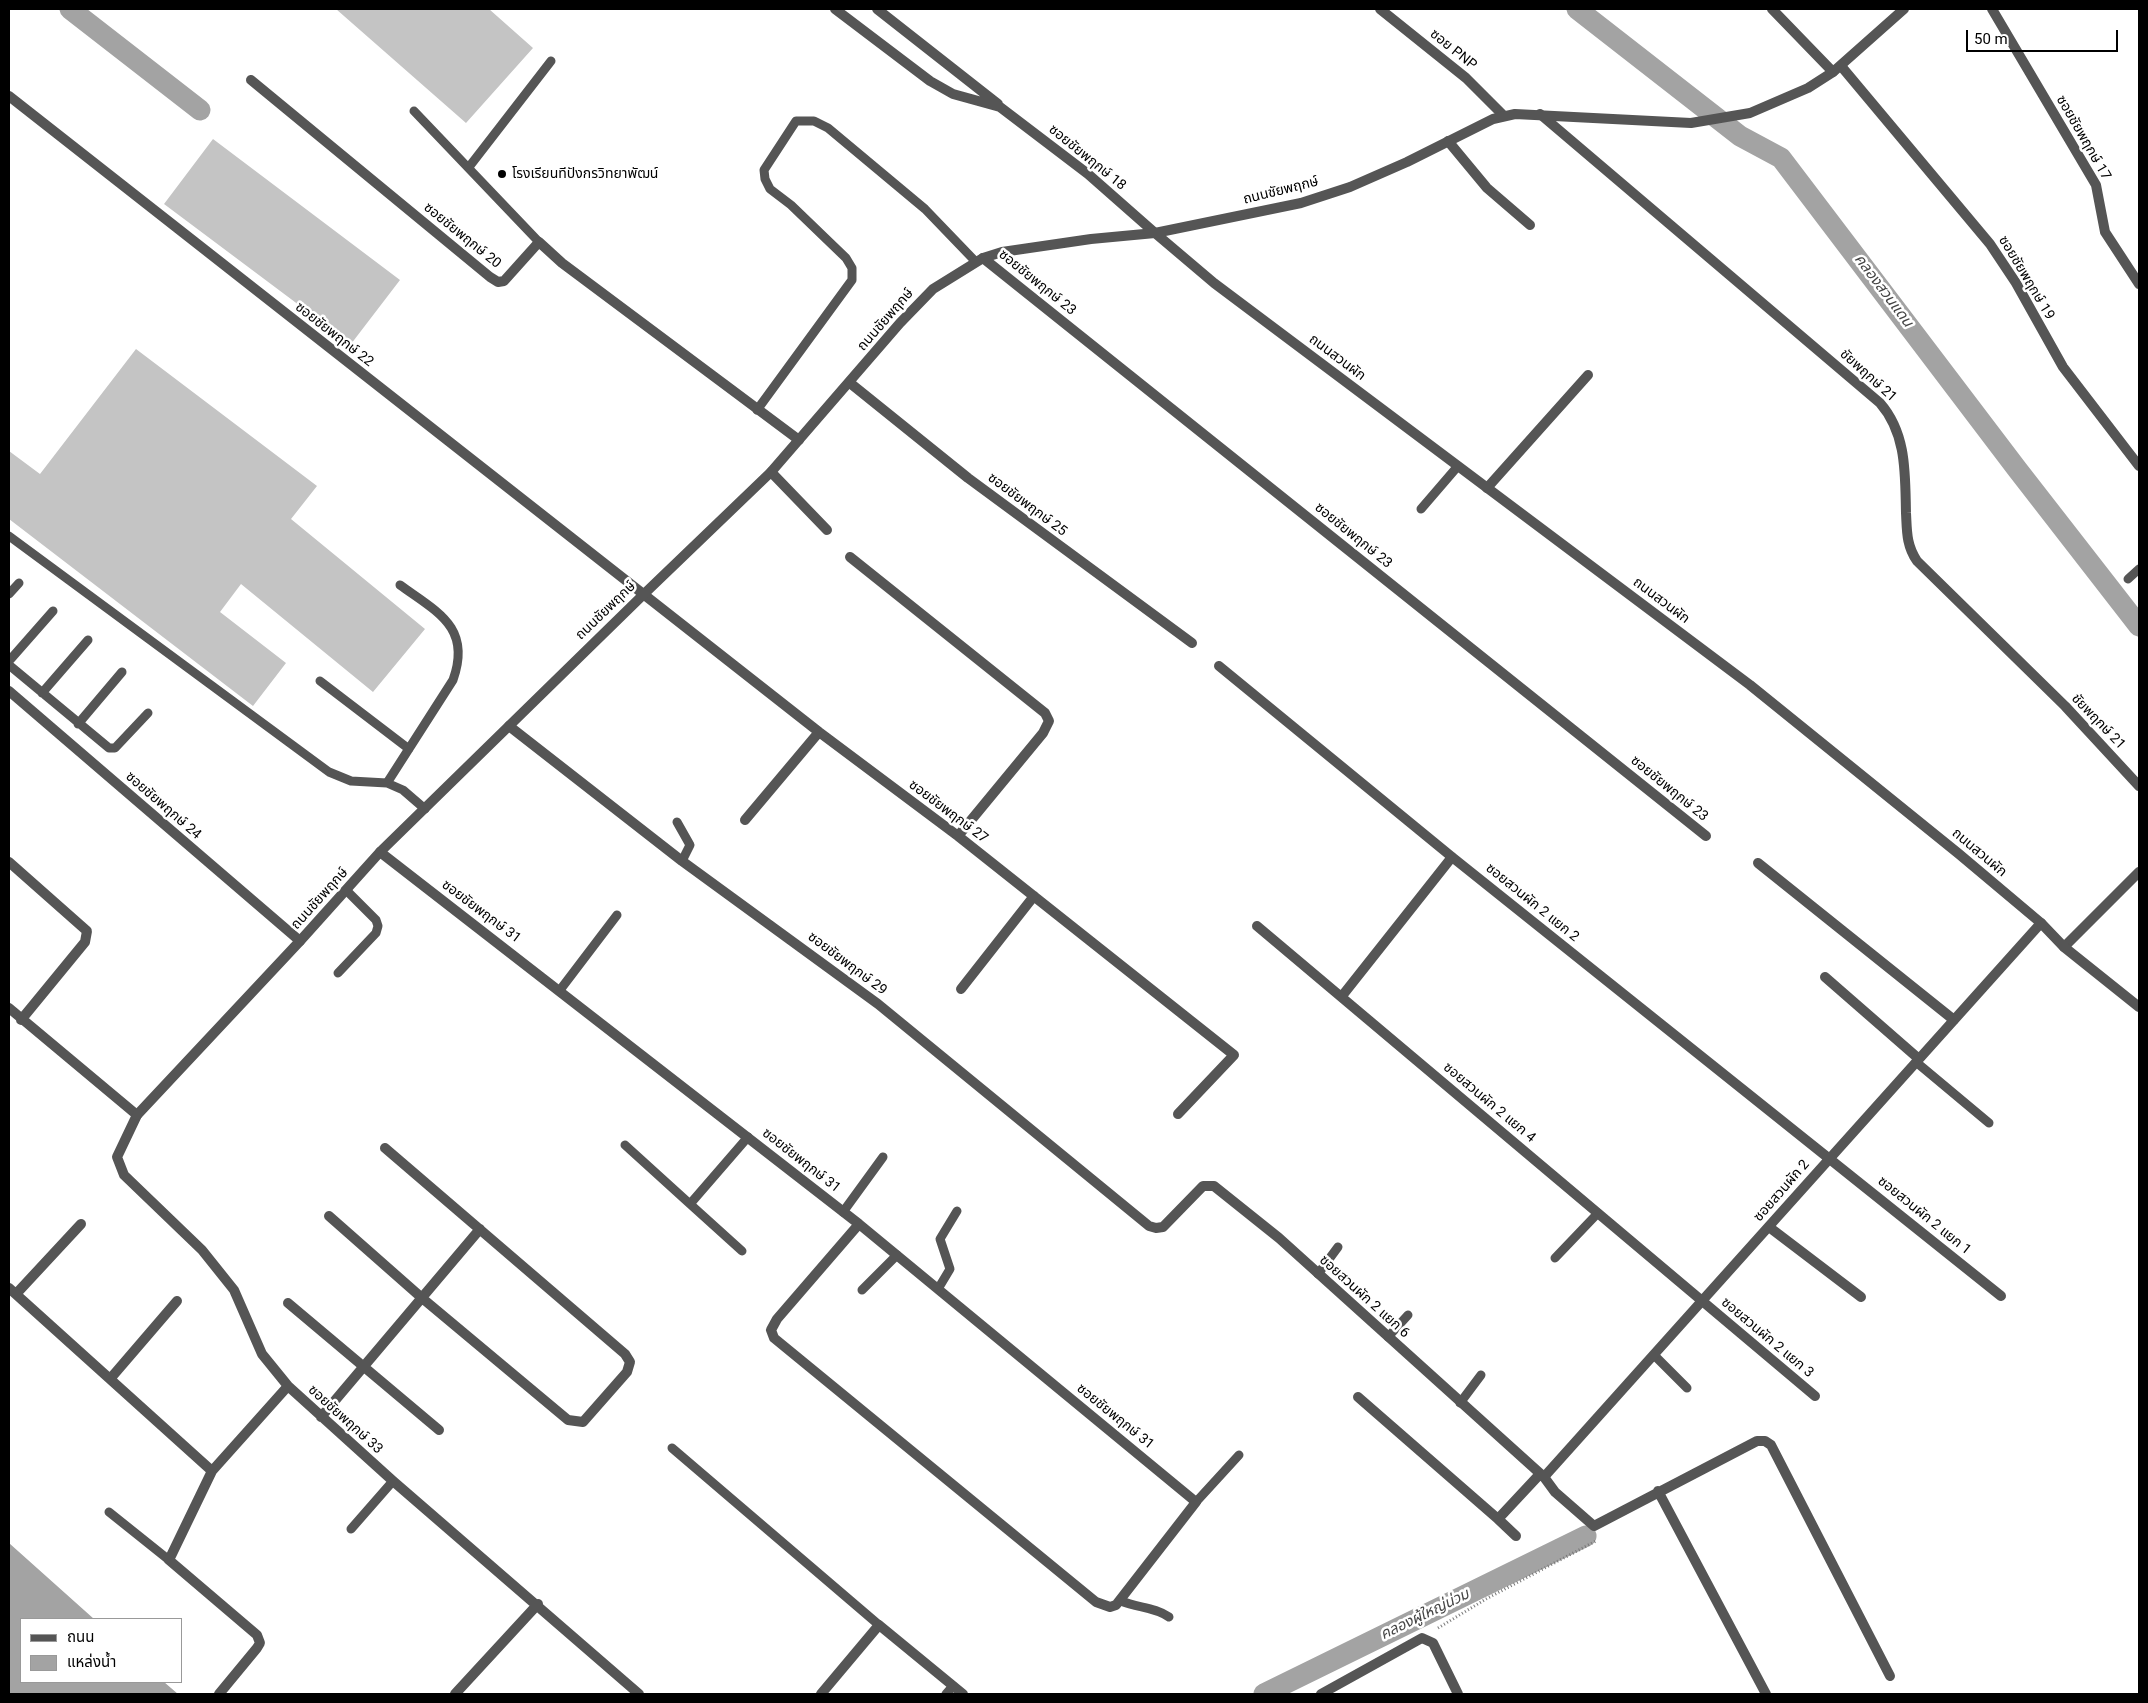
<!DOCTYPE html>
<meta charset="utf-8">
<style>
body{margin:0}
#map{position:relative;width:2148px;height:1703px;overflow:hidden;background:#fff;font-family:Roboto,"Noto Sans Thai",sans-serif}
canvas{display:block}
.frame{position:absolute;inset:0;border:10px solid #000;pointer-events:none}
.legend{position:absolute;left:20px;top:1618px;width:162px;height:65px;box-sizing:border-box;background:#fff;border:1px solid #999;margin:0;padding:6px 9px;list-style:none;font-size:15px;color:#000}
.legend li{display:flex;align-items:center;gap:10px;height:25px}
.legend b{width:25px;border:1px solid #999}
.scale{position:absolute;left:1966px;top:30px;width:152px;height:22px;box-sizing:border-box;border:2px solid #000;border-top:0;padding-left:6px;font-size:15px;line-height:18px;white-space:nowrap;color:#000;-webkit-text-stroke:4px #fff;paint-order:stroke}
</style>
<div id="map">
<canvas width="2148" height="1703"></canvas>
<div class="frame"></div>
<ul class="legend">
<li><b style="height:6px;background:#555"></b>ถนน</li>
<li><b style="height:14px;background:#a3a3a3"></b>แหล่งน้ำ</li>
</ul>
<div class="scale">50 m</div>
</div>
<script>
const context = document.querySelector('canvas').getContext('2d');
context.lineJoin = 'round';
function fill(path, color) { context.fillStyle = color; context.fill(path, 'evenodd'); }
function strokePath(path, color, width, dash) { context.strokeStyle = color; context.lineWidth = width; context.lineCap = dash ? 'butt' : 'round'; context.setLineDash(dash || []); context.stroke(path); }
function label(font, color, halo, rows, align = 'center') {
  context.font = font + ' Roboto,"Noto Sans Thai",sans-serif'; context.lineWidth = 5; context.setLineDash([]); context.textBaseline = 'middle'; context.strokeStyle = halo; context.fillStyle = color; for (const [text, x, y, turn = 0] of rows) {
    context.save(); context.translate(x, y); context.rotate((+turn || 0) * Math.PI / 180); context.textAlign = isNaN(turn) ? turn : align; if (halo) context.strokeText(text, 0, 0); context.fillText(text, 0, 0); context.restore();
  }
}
const water = new Path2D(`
 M9 1543 94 1619H21V1682H164L178 1694H9Z`);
const canal = new Path2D(`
 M70 9 200 110
 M1577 9 1740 136 1781 158 2017 469 2139 626
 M1264 1694 1586 1536`);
const building = new Path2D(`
 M336 9H489L533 48 466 123Z
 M213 139 400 280 351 344 164 204Z
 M136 349 317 486 291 519 425 629 373 692 241 584 220 612 286 663 253 706 9 519V451L40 474Z`);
const path = new Path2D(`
 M1438 1628 1486 1599 1596 1541`);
const service = new Path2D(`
 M414 111 539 242
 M469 167 551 61
 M757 410 852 280V268L846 258 791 205 770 189 765 179 764 170 796 121H814L828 128 925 209 976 262
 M1421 509 1458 466
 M9 536 329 772 351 781 387 783 403 790 425 809
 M2128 579 2139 569
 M9 594 19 583
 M9 661 53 611
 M9 665 109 748H115L148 713
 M320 681 409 749
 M42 693 88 640
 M78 724 122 672
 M387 783 453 680C472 627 437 612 400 585
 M677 822 690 845 682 861
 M338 973 376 933 378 926 376 920 347 891
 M560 990 617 915
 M1916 1062 1989 1123
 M625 1145 690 1204 748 1137
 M690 1204 742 1251
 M843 1212 883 1157
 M1555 1258 1598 1213
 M1318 1274 1338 1247
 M938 1289 950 1269 940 1239 957 1211
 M862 1290 897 1255
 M1388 1337 1408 1315
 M1654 1355 1687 1388
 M1460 1403 1481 1375
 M672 1448 879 1625
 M1196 1502 1239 1455
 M109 1512 169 1560
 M351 1529 393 1481
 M1121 1601C1138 1608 1155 1607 1169 1617
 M946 1694 953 1686`);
const minor = new Path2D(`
 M835 9 930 81 953 94 1000 107 1088 174 1155 233
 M877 9 998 104
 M1380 9 1466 78 1504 116
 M1772 9 1833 72
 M1992 9 2096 185 2105 232 2139 284
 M1841 66 1990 244 2016 283 2063 367 2139 466
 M251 80 490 277 498 282 504 281 539 242 562 263 799 440
 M9 96 819 732 958 836 1234 1055 1178 1114
 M1540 114 1880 403C1907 434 1905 474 1906 513 1907 530 1906 545 1917 561L2065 706 2139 786
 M1448 141 1487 188 1530 225
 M983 258 1706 836
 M850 383 968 478 1192 643
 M771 472 827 530
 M1487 488 1588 375
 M850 557 1045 713 1049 721 1043 733 958 836
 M1219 666 1452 857 2001 1296
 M9 691 300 941
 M509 726 682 861 878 1004 1149 1226 1156 1228 1163 1227 1203 1186H1214L1279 1238 1544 1477 1555 1492 1594 1526 1757 1441H1765L1771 1445 1890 1676
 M745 820 819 732
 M380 852 859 1224 1196 1502 1116 1605 1110 1607 1096 1602 774 1338 771 1330 777 1319 859 1224
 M9 862 87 931 85 942 21 1020
 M1758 863 1954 1020
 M1257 926 1815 1396
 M2064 947 2139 872
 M1825 977 1919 1059
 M961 989 1034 896
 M1342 996 1452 857
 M9 1008 137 1115 117 1157 124 1175 202 1250 234 1290 262 1354 288 1386 393 1481 639 1694
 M329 1216 422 1298 568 1420 583 1422 627 1372 630 1362 625 1354 385 1148
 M1769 1227 1861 1297
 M9 1288 212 1471
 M16 1294 81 1224
 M288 1303 439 1430
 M110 1379 177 1301
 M1358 1397 1498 1519
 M321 1417 480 1229
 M1544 1477 2041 923
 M1658 1491 1766 1694
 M1516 1536 1498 1519 1540 1474
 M219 1694 257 1648 260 1643 257 1635 169 1560 212 1471 288 1386
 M455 1694 538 1604
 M821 1694 879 1625 963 1694
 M1321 1694 1422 1638 1433 1643 1458 1694`);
const tertiary = new Path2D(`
 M1155 233 1214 283 1750 685 1959 854 2041 923 2064 947 2139 1007
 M137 1115 300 941 380 852 644 594 771 472 900 323 933 289 983 258 1002 252 1091 239 1155 233 1301 203 1350 187 1407 162 1493 119 1515 114 1691 123 1750 113 1808 88 1833 72 1904 9`);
const markers = [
 [502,174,5,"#000"]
];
const streetNames = [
 ["ซอย PNP",1453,50,39],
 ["ซอยชัยพฤกษ์ 17",2083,138,60],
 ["ซอยชัยพฤกษ์ 18",1087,158,39],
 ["ถนนชัยพฤกษ์",1281,191,-14],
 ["ซอยชัยพฤกษ์ 20",462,236,39],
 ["ซอยชัยพฤกษ์ 19",2026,278,59],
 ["ซอยชัยพฤกษ์ 23",1037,283,39],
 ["ถนนชัยพฤกษ์",886,320,-49],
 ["ซอยชัยพฤกษ์ 22",334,335,38],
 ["ถนนสวนผัก",1337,358,37],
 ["ชัยพฤกษ์ 21",1868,376,42],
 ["ซอยชัยพฤกษ์ 25",1027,505,37],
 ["ซอยชัยพฤกษ์ 23",1353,536,39],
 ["ถนนสวนผัก",1661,601,37],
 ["ถนนชัยพฤกษ์",606,611,-44],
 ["ชัยพฤกษ์ 21",2098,722,46],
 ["ซอยชัยพฤกษ์ 23",1669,789,39],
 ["ซอยชัยพฤกษ์ 24",163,806,41],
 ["ซอยชัยพฤกษ์ 27",948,812,37],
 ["ถนนสวนผัก",1979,853,40],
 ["ถนนชัยพฤกษ์",320,899,-48],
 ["ซอยสวนผัก 2 แยก 2",1532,903,39],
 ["ซอยชัยพฤกษ์ 31",481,912,37],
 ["ซอยชัยพฤกษ์ 29",847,964,37],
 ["ซอยสวนผัก 2 แยก 4",1489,1103,40],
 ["ซอยชัยพฤกษ์ 31",801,1161,38],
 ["ซอยสวนผัก 2",1782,1191,-49],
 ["ซอยสวนผัก 2 แยก 1",1924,1216,39],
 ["ซอยสวนผัก 2 แยก 6",1364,1297,42],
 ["ซอยสวนผัก 2 แยก 3",1767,1338,40],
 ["ซอยชัยพฤกษ์ 31",1115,1417,39],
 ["ซอยชัยพฤกษ์ 33",345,1420,42]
];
const poiNames = [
 ["โรงเรียนทีปังกรวิทยาพัฒน์",512,174]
];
const waterNames = [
 ["คลองสวนแดน",1883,291,53],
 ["คลองผู้ใหญ่น่วม",1425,1615,-26]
];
fill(water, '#a3a3a3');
strokePath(canal, '#a3a3a3', 21);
fill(building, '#c4c4c4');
strokePath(path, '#777', 3, [1, 2.5]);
strokePath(service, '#555', 9);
strokePath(minor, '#555', 10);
strokePath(tertiary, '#555', 10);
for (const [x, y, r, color] of markers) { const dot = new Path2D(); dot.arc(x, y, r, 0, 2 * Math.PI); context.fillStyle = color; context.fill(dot); strokePath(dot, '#fff', 2); }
label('14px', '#000', '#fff', streetNames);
label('14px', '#000', '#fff', poiNames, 'left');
label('italic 15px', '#444', '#fff', waterNames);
</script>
